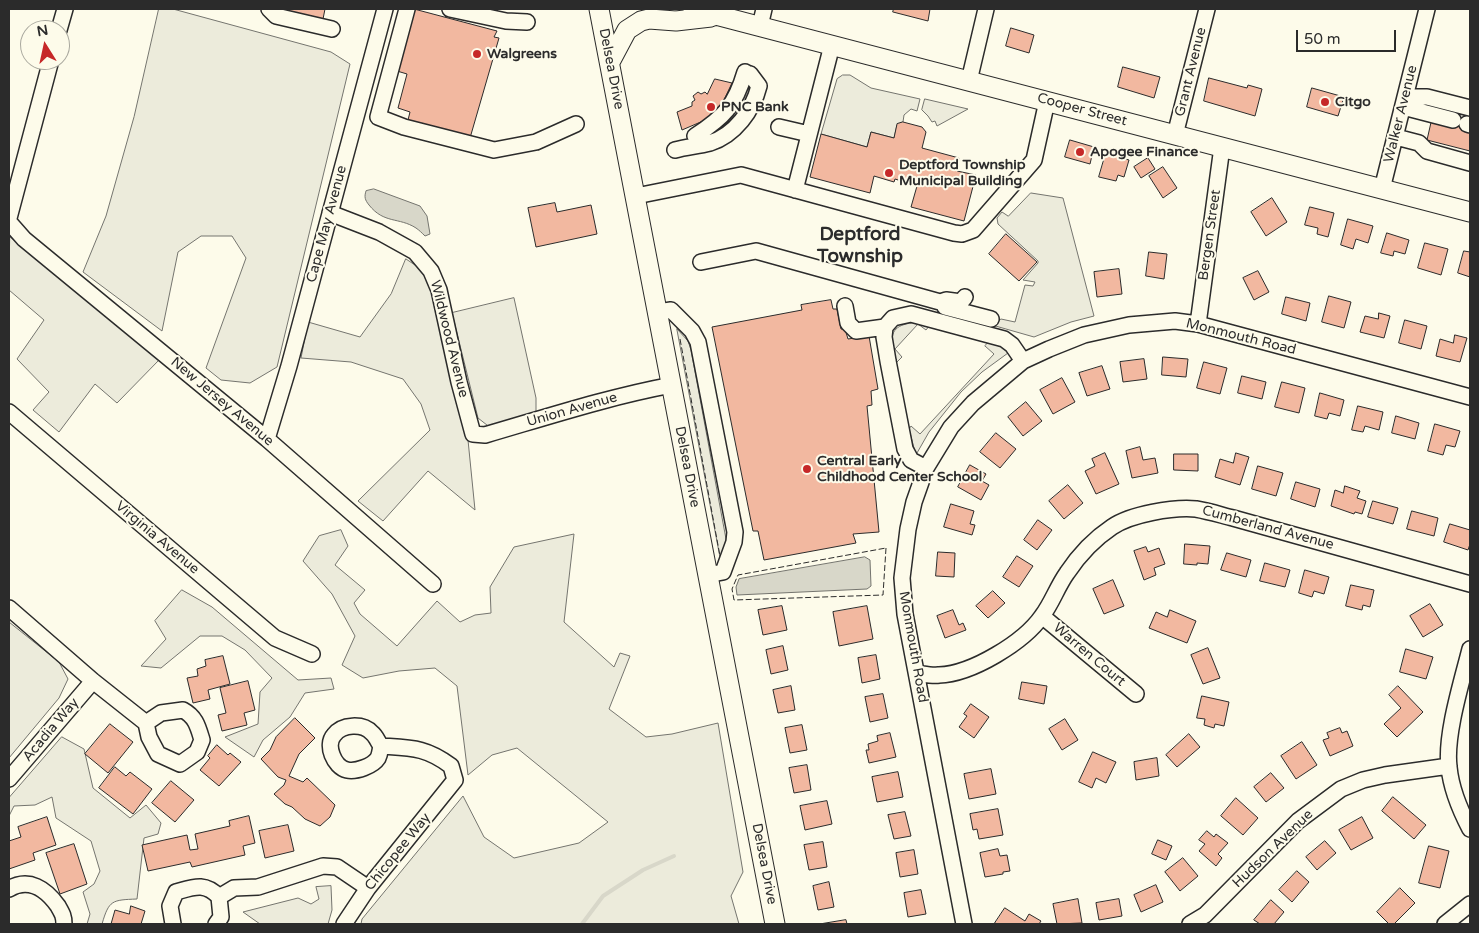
<!DOCTYPE html>
<style>
body{margin:0}
#map{position:relative;width:1479px;height:933px;overflow:hidden;background:#fdfbea;font-family:"Varela Round",sans-serif}
canvas{display:block}
.frame{position:absolute;inset:0;border:10px solid #2b2b2b;pointer-events:none}
.north{position:absolute;left:20px;top:20px;width:50px;height:50px;box-sizing:border-box;background:#fdfbea;border:1px solid #a9a89e;border-radius:50%;rotate:350deg;font-size:14px;font-weight:700;line-height:20px;text-align:center;color:#2b2b2b}
.north::after{content:'';display:block;margin:auto;width:18px;height:22px;background:#c62828;clip-path:polygon(50% 0,100% 100%,50% 72%,0 100%)}
.scale{position:absolute;left:1296px;top:30px;width:100px;height:22px;box-sizing:border-box;border:2px solid #2b2b2b;border-top:0;padding-left:6px;font-size:15px;line-height:18px;white-space:nowrap;color:#2b2b2b;-webkit-text-stroke:4px #fdfbea;paint-order:stroke}
</style>
<div id="map">
<canvas width="1479" height="933"></canvas>
<div class="frame"></div>
<div class="north">N</div>
<div class="scale">50 m</div>
</div>
<script>
const context = document.querySelector('canvas').getContext('2d');
context.lineJoin = 'round';
function fill(path, color) { context.fillStyle = color; context.fill(path, 'evenodd'); }
function strokePath(path, color, width, dash) { context.strokeStyle = color; context.lineWidth = width; context.lineCap = dash ? 'butt' : 'round'; context.setLineDash(dash || []); context.stroke(path); }
function label(font, color, halo, rows, align = 'center') {
  context.font = font + ' "Varela Round",sans-serif'; context.lineWidth = 4; context.setLineDash([]); context.textBaseline = 'middle'; context.strokeStyle = halo; context.fillStyle = color; for (const [text, x, y, turn = 0] of rows) {
    context.save(); context.translate(x, y); context.rotate((+turn || 0) * Math.PI / 180); context.textAlign = isNaN(turn) ? turn : align; if (halo) context.strokeText(text, 0, 0); context.fillText(text, 0, 0); context.restore();
  }
}
const green = new Path2D(`
 M159 9H173L331 52 350 64 277 367 250 383 221 380 206 368 246 258 232 236H201L178 252 162 331 83 272 106 216 134 117Z
 M843 75H850L871 88 920 99 917 111 911 109 904 115 903 122 897 125 894 138 871 132 867 147 821 134 837 79Z
 M925 99 968 109 937 126 935 121 932 122 928 116 922 110Z
 M1031 193 1063 198 1094 316 1071 322 1034 337 992 325 1001 319 1015 322 1025 285 1033 286 1035 282 1023 280 1038 263V261L998 224 997 218 1002 212 1008 216Z
 M10 237 160 359 117 403 95 384 59 432 33 410 49 392 17 359 44 320 9 290Z
 M406 259 421 269 432 292 450 363 468 440 475 510 428 471 383 521 358 501 430 430 421 404 403 379 351 362 301 358 308 322 360 337 391 294Z
 M514 298 536 398V415L492 429 478 418 452 313Z
 M918 322 930 325 926 330 918 324 895 349 902 357 897 362C895 358 894 352 893 346 889 327 901 324 918 322Z
 M677 329 688 341 691 350 726 539 724 550 720 556Z
 M989 342 1004 346 1008 353 982 372 961 392 929 432 917 453 915 452 909 429 911 426 920 434 994 354 985 346Z
 M341 530 348 546 335 565 365 590 354 603 360 614 397 646 437 601 460 622 475 615 491 613 490 587 514 547 574 534 564 622 614 667 620 653 630 656 609 709 646 737 672 734 718 723 743 872 731 896 739 924H361L362 919 463 796 484 837 514 858 579 843 608 822 517 748 492 755 468 775 457 686 435 668 399 671 363 678 342 665 355 636 332 594 303 561 319 536Z
 M182 590 212 607 298 680 331 678 334 689 305 693 290 717 263 740 254 757 225 737 258 724 260 692 272 678 245 650 222 636H200L161 668 141 666 166 639 155 621Z
 M9 622 59 662 68 679 59 698 9 758Z
 M62 737 84 749 93 788 130 818 146 805 161 823 158 834 144 838 137 899C112 900 109 900 102 924H87L90 914 83 892 94 884 100 871 91 841 56 818 52 797 35 805 14 806 9 816V798Z
 M331 886 332 910 328 924H260L243 912 298 898 311 904 319 899 316 887Z`);
const water = new Path2D(`
 M374 189 420 206 427 216 430 234 425 236C422 233 419 230 416 228 399 217 384 224 369 205 365 200 364 197 366 191Z
 M865 557 870 560 871 586 867 589 737 595 736 587 739 579Z`);
const stream = new Path2D(`
 M582 924 603 896 643 870 674 856`);
const building = new Path2D(`
 M279 9H325L322 24 278 13Z
 M414 9 497 31 494 37 499 38 470 138 408 120 410 112 398 108 407 74 397 71Z
 M894 9H930L928 21 893 12Z
 M1011 28 1034 35 1029 53 1006 46Z
 M1123 67 1160 77 1154 98 1118 87Z
 M1209 78 1247 88 1248 85 1262 89 1255 116 1204 101Z
 M715 79 732 83 722 104 705 124 703 121 682 130 677 112 692 106V102L695 100 693 96 698 92 701 94 705 92 707 94Z
 M1312 88 1344 97 1338 116 1307 107Z
 M1455 110 1470 113 1466 127 1470 128V151L1427 140 1432 118 1452 123Z
 M903 122 922 127 926 132 922 148 959 158 957 171 976 175 964 221 911 207 917 186 895 179 894 182 874 176 870 193 810 177 821 134 867 147 871 132 894 138 897 124Z
 M1070 140 1094 147 1090 164 1065 157Z
 M1106 153 1129 160 1124 177 1118 175 1116 181 1099 177Z
 M1148 158 1155 169 1141 178 1134 167Z
 M1163 167 1177 188 1163 198 1149 176Z
 M1272 198 1287 222 1266 236 1251 212Z
 M555 203 557 212 591 205 597 234 536 247 528 208Z
 M1310 207 1334 213 1328 237 1317 234 1318 228 1305 225Z
 M1348 219 1373 226 1368 243 1356 239 1353 249 1341 245Z
 M1387 233 1409 240 1405 254 1394 251 1393 256 1381 253Z
 M1006 234 1037 262 1019 281 989 254Z
 M1425 243 1448 249 1441 275 1418 268Z
 M1464 251 1470 252V277L1458 273Z
 M1149 252 1167 254 1164 279 1146 276Z
 M1119 269 1122 294 1097 297 1094 272Z
 M1258 271 1269 292 1254 300 1243 278Z
 M1329 296 1351 302 1344 328 1322 322Z
 M1286 297 1310 303 1306 321 1282 314Z
 M831 300 833 309H837L841 329H845L848 339 869 336 878 389 871 391 872 405 867 406 879 532 853 534 856 543 764 560 758 531H753L712 327 802 310 801 305Z
 M1379 313 1390 316 1384 338 1360 332 1365 316 1378 319Z
 M1405 320 1427 326 1421 349 1399 343Z
 M1455 335 1467 338 1460 362 1436 356 1440 339 1453 343Z
 M1163 357 1188 359 1186 377 1162 375Z
 M1144 359 1147 379 1123 382 1120 362Z
 M1204 362 1227 368 1220 394 1197 388Z
 M1102 366 1110 389 1087 396 1079 373Z
 M1242 376 1266 382 1262 399 1238 393Z
 M1062 378 1075 402 1053 414 1040 390Z
 M1282 382 1305 388 1299 413 1275 407Z
 M1320 393 1344 400 1340 416 1329 413 1327 419 1315 416Z
 M1026 402 1042 421 1023 436 1008 417Z
 M1358 406 1383 412 1379 430 1365 426 1363 432 1352 430Z
 M1396 416 1419 423 1415 439 1392 433Z
 M1435 424 1460 431 1455 447 1446 445 1443 455 1428 451Z
 M996 433 1016 449 1000 468 980 452Z
 M1140 447 1143 460 1155 458 1158 473 1132 478 1126 451Z
 M1105 453 1119 484 1096 494 1085 471 1095 466 1092 459Z
 M1236 453 1249 457 1240 485 1215 477 1220 459 1233 463Z
 M1174 454H1198V471L1174 470Z
 M970 465 986 474 982 481 989 485 981 500 958 487Z
 M1258 466 1283 473 1276 496 1252 489Z
 M1296 482 1320 489 1315 507 1291 499Z
 M1068 485 1083 503 1064 519 1049 501Z
 M1345 486 1360 491 1357 498 1366 501 1362 514 1355 512 1354 514 1331 506 1335 490 1343 493Z
 M1373 501 1398 508 1393 524 1368 517Z
 M951 504 974 511 970 524 975 525 972 535 944 527Z
 M1412 511 1438 518 1434 536 1407 529Z
 M1038 520 1052 530 1037 550 1024 540Z
 M1450 524 1470 530V544L1468 550 1444 542Z
 M1185 544 1210 546 1208 564 1197 563V565L1184 564Z
 M1146 547 1148 552 1159 548 1165 564 1154 568 1156 575 1144 580 1134 551Z
 M938 552 955 553 954 577 936 576Z
 M1227 553 1251 560 1246 577 1221 570Z
 M1017 556 1033 566 1019 587 1003 577Z
 M1265 563 1290 570 1285 587 1260 581Z
 M1305 570 1329 577 1324 594 1314 591 1312 597 1299 593Z
 M1113 580 1124 606 1104 614 1093 589Z
 M1351 585 1374 590 1370 607 1363 605 1362 610 1346 606Z
 M993 591 1005 603 988 618 976 606Z
 M1430 604 1443 625 1423 637 1410 616Z
 M782 606 787 630 763 635 758 610Z
 M867 606 873 639 839 646 833 612Z
 M953 610 959 625 963 623 966 630 945 638 937 616Z
 M1170 610 1196 621 1187 643 1149 628 1156 612 1167 617Z
 M783 646 788 670 771 674 766 650Z
 M1208 648 1220 678 1203 684 1191 655Z
 M1406 649 1433 657 1426 679 1400 672Z
 M876 655 880 679 862 683 858 658Z
 M223 656 230 684 208 690 210 699 193 703 187 678 198 676 197 669 206 666 205 660Z
 M248 681 255 710 244 713 247 725 222 731 218 715 226 713 220 688Z
 M1022 682 1047 686 1044 704 1019 699Z
 M791 686 795 710 778 713 773 690Z
 M1398 686 1423 712 1397 737 1384 724 1401 708 1389 695Z
 M883 694 888 718 870 722 865 697Z
 M1202 696 1229 702 1224 726 1215 724 1214 728 1204 725 1205 719 1197 718Z
 M971 704 989 717 974 738 959 727 967 716 964 714Z
 M295 718 315 738 299 754 289 776 303 782 307 778 335 805 330 817 320 826 305 819 292 807 285 804 274 794 284 785 286 780 278 777 261 759 270 750 276 737Z
 M1065 719 1078 740 1062 750 1049 729Z
 M110 724 133 742 108 773 85 754Z
 M802 725 807 750 790 753 785 728Z
 M1340 728 1342 733 1347 731 1353 746 1330 756 1323 740 1329 738 1327 733Z
 M890 733 896 757 869 763 866 750H869L868 744 878 741 877 736Z
 M1189 734 1200 747 1177 767 1166 755Z
 M1302 742 1317 765 1296 779 1281 756Z
 M217 745 228 755 230 753 241 762 219 786 200 770 210 758 208 756Z
 M1093 752 1116 762 1106 783 1096 778 1092 788 1079 782Z
 M1157 758 1159 776 1136 780 1134 762Z
 M807 765 811 790 794 793 789 768Z
 M115 767 126 776 130 772 152 789 133 814 99 788Z
 M991 769 996 794 969 799 964 774Z
 M898 772 903 797 877 802 872 777Z
 M1271 773 1284 788 1266 802 1254 787Z
 M171 781 194 800 175 822 152 803Z
 M1393 797 1426 825 1414 839 1382 811Z
 M1236 798 1258 818 1243 835 1221 816Z
 M827 801 832 824 805 830 800 806Z
 M998 809 1003 835 979 839 977 829 973 830 970 814Z
 M905 812 911 836 894 839 888 815Z
 M249 816 255 843 243 846 245 855 192 867 190 862 148 871 142 845 187 835 190 850 198 849 195 834 230 826 229 821Z
 M47 817 56 845 33 853 35 860 9 869V841L21 837 18 827Z
 M1362 817 1373 838 1351 850 1339 830Z
 M288 825 294 851 265 858 259 831Z
 M1207 831 1214 837 1216 834 1228 843 1218 854 1222 858 1216 866 1199 851 1205 844 1199 840Z
 M1158 840 1172 846 1166 860 1152 854Z
 M1325 841 1336 853 1317 870 1306 857Z
 M823 842 827 867 809 870 804 845Z
 M74 844 87 884 60 894 46 853Z
 M1429 846 1449 851 1440 888 1419 883Z
 M998 849 1000 856 1007 855 1010 871 1003 872V874L985 877 980 853Z
 M914 850 918 874 900 877 896 853Z
 M1183 858 1198 876 1180 891 1165 872Z
 M1297 871 1309 882 1292 902 1279 890Z
 M829 882 834 907 818 910 813 886Z
 M1156 885 1163 902 1141 912 1134 895Z
 M1400 888 1415 903 1394 924H1389L1377 912Z
 M921 890 926 914 908 917 904 893Z
 M1078 899 1082 923 1057 924 1053 904Z
 M1119 899 1122 916 1099 920 1096 903Z
 M1271 900 1284 912 1274 924H1260L1254 920Z
 M131 906 145 911 141 924H111L115 910 129 914Z
 M1005 908 1025 921 1029 914 1041 921 1039 924H997L995 923Z
 M846 920 847 924H820Z`);
const minorTunnel = new Path2D(`
 M1455 113 1469 117`);
const minor = new Path2D(`
 M269 9 276 16 332 29
 M407 9 378 117 404 127 494 150 536 142 576 124
 M450 9 506 21 527 22
 M760 26 764 9
 M59 30 65 9
 M969 81 986 9
 M1406 97H1427L1470 108
 M1403 107 1453 120
 M1467 124 1470 125
 M779 127 809 134
 M1175 135 1207 9
 M695 136C724 117 735 106 745 72
 M1396 137 1419 143 1427 151 1470 163
 M675 150C686 147 698 146 710 143 735 135 753 110 759 86L750 74
 M1382 189 1427 9
 M795 190 832 45
 M636 196 741 175 954 233 962 234 973 230 1034 160 1047 101
 M330 213 379 232 415 252 431 271 439 290 459 382 473 434 485 435C547 417 608 397 672 385
 M9 218 51 60
 M9 222 24 239 267 439 433 584
 M701 262 756 251 940 302 946 300 961 302 965 297
 M845 306 848 323 856 331 885 327
 M945 307 991 319
 M658 312 671 310 692 331 698 342 735 532 734 542 723 572 707 575
 M1198 324 1222 147
 M9 412 275 638 312 654
 M267 439 289 366 385 9
 M926 468 911 460 905 449 888 361 884 337 885 327 893 318 911 314 1004 339 1012 345 1023 361
 M9 608 93 681 146 723
 M1042 616 1136 694
 M1470 649C1462 681 1445 735 1449 767 1451 788 1460 810 1470 829
 M917 673C924 674 932 676 939 675 972 674 1024 642 1042 616 1052 603 1057 587 1067 573 1079 555 1094 539 1112 527 1131 514 1173 507 1196 509 1208 511 1221 515 1233 518L1470 584
 M183 710C196 717 198 727 202 740L197 752 180 764 158 754 149 737 146 723 161 713Z
 M9 779 93 681
 M9 889C29 877 46 889 58 906 62 913 64 916 64 924
 M219 897 234 888 258 887 323 866 337 867 368 888
 M173 924 170 906 176 892C194 887 205 882 219 897L221 917 216 924
 M344 924 368 888 455 780 451 766C426 747 411 748 381 746 378 742 376 736 372 733 363 723 342 724 334 735 325 745 334 767 347 770 356 772 373 766 378 758 380 754 380 750 381 746
 M964 924 905 614 902 578 908 529 914 502 926 468 951 427 973 403 1023 361 1049 349 1084 335 1129 325 1175 321 1198 324 1470 397
 M1190 924 1205 915 1298 821 1341 789 1363 780 1385 775 1449 766
 M1445 924 1470 904`);
const major = new Path2D(`
 M599 9 775 924
 M693 9 1470 212
 M610 62 627 30 641 21 649 19 676 21 711 17`);
const fence = new Path2D(`
 M680 339 720 556
 M886 548 883 595 734 600 732 589 738 575Z`);
const markers = [
 [477,54,5,"#c62828"],
 [1325,102,5,"#c62828"],
 [711,107,5,"#c62828"],
 [1080,152,5,"#c62828"],
 [889,173,5,"#c62828"],
 [807,469,5,"#c62828"]
];
const poiNames = [
 ["Walgreens",487,54],
 ["Citgo",1335,102],
 ["PNC Bank",721,107],
 ["Apogee Finance",1090,152],
 ["Deptford Township",899,165],
 ["Municipal Building",899,181],
 ["Central Early",817,461],
 ["Childhood Center School",817,477]
];
const streetNames = [
 ["Delsea Drive",611,69,79],
 ["Grant Avenue",1191,72,-76],
 ["Cooper Street",1082,110,15],
 ["Walker Avenue",1401,114,-76],
 ["Cape May Avenue",327,224,-75],
 ["Bergen Street",1210,235,-82],
 ["Monmouth Road",1241,337,14],
 ["Wildwood Avenue",449,339,76],
 ["New Jersey Avenue",222,402,40],
 ["Union Avenue",572,410,-16],
 ["Delsea Drive",687,467,79],
 ["Cumberland Avenue",1268,528,15],
 ["Virginia Avenue",157,538,40],
 ["Monmouth Road",913,647,80],
 ["Warren Court",1089,655,40],
 ["Acadia Way",51,730,-50],
 ["Hudson Avenue",1273,849,-44],
 ["Chicopee Way",398,852,-51],
 ["Delsea Drive",764,864,79]
];
const districtNames = [
 ["Deptford",860,235],
 ["Township",860,257]
];
fill(green, '#ecebdb');
strokePath(green, '#74746e', 1);
fill(water, '#d8d7c9');
strokePath(water, '#74746e', 1);
strokePath(stream, '#d8d7c9', 4);
fill(building, '#f2b8a0');
strokePath(building, '#2b2b2b', 1);
strokePath(minorTunnel, '#d3d1c4', 15, [15, 8]);
strokePath(minor, '#2b2b2b', 18);
strokePath(major, '#2b2b2b', 21);
strokePath(minor, '#fdfbea', 15);
strokePath(major, '#fdfbea', 19);
strokePath(fence, '#2b2b2b', 1, [6, 2.5]);
for (const [x, y, r, color] of markers) { const dot = new Path2D(); dot.arc(x, y, r, 0, 2 * Math.PI); context.fillStyle = color; context.fill(dot); strokePath(dot, '#fdfbea', 2); }
label('bold 14px', '#2b2b2b', '#fdfbea', poiNames, 'left');
label('14px', '#2b2b2b', '#fdfbea', streetNames);
label('bold 19px', '#2b2b2b', '#fdfbea', districtNames);
</script>
